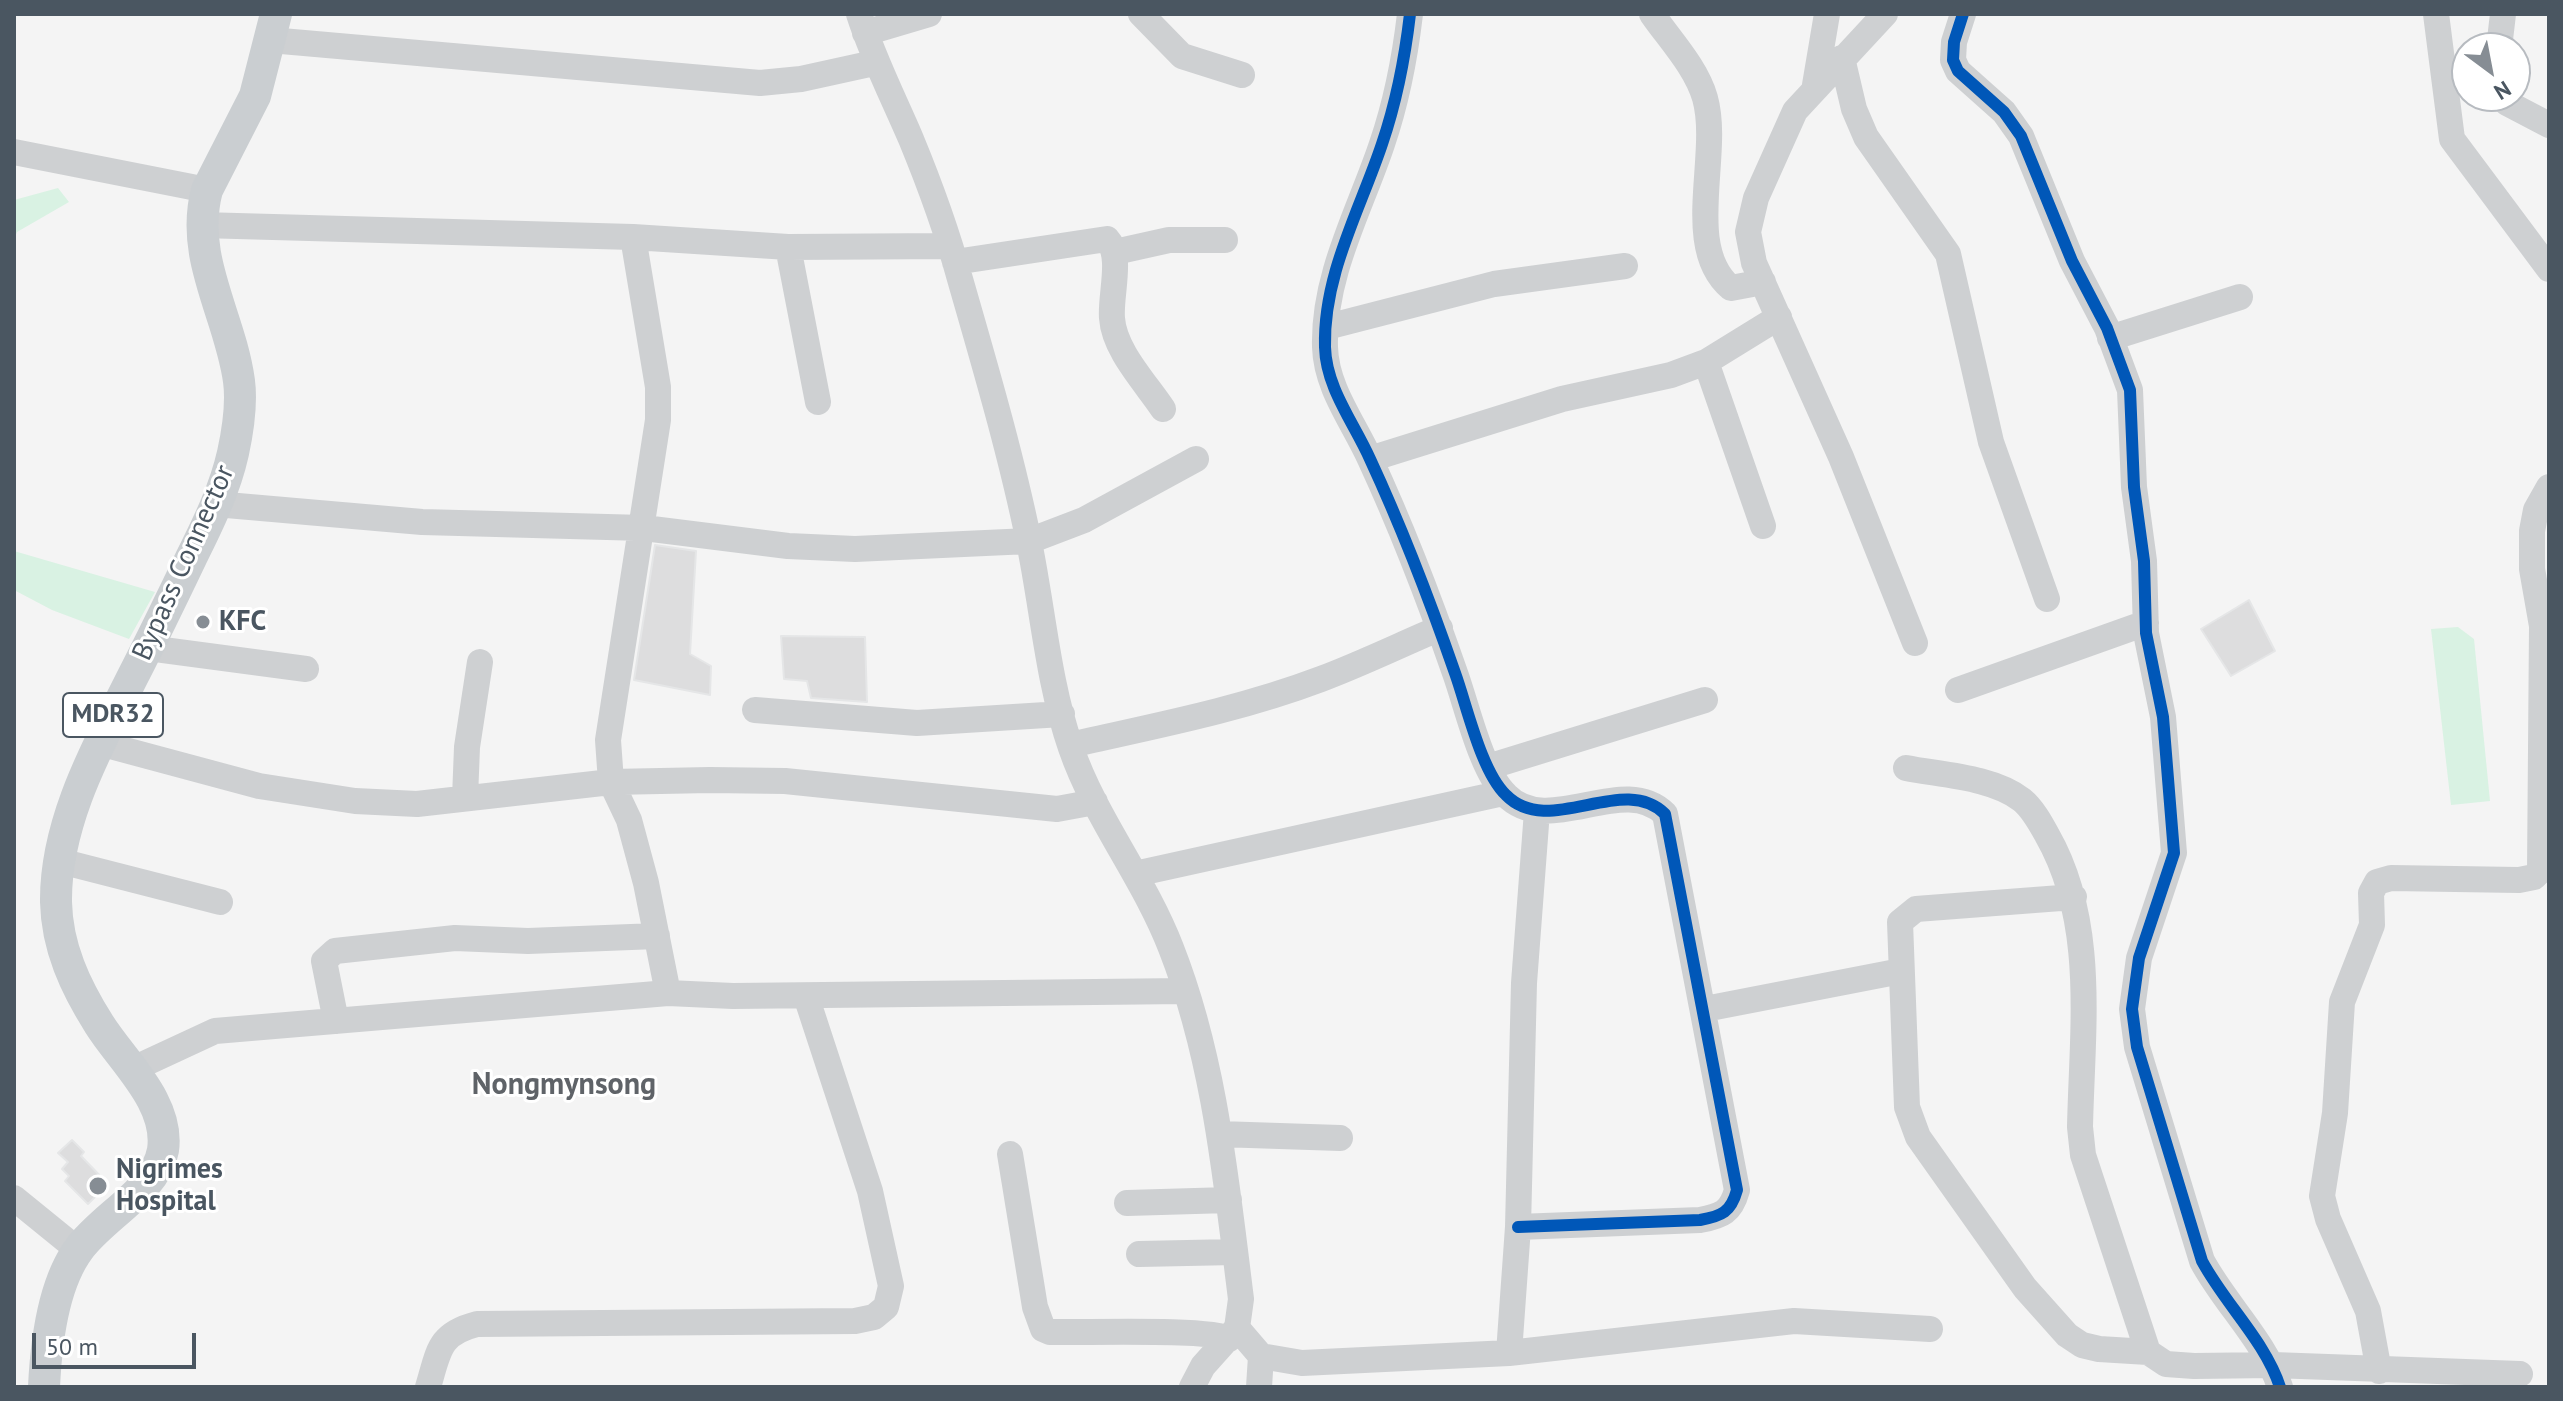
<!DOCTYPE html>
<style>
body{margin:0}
#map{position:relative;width:2563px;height:1401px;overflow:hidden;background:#f4f4f4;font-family:"PT Sans",sans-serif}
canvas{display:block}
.frame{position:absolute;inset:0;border:16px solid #4a5661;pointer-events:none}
.north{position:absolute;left:2451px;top:32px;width:80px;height:80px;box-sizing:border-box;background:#fff;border:2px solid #b7bbc0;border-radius:50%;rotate:148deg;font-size:22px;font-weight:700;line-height:32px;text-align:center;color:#4a5661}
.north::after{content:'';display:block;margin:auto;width:28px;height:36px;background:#868d94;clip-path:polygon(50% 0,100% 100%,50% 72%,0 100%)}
.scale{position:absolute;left:32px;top:1333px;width:164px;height:36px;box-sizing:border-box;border:4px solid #4a5661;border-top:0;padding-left:10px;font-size:24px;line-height:28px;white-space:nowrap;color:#4a5661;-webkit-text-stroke:6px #fff;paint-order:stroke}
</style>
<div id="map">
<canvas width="2563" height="1401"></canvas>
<div class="frame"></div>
<div class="north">N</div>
<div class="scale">50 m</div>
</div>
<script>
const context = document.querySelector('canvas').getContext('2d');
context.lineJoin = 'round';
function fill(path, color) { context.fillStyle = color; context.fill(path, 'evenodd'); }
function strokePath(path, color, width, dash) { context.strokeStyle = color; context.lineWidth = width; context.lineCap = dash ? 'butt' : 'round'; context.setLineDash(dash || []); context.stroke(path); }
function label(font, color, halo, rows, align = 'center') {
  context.font = font + ' "PT Sans",sans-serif'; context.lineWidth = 6; context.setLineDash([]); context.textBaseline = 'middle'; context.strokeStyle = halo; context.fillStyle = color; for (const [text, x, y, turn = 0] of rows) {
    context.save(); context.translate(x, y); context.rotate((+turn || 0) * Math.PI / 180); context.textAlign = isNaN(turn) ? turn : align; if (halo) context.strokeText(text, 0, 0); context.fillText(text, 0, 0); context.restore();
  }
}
const green = new Path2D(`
 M58 188 69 202 17 232 14 239V200Z
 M14 551 155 592 129 639 52 610 14 590Z
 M2458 627 2474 639 2490 801 2451 805 2431 629Z`);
const building = new Path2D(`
 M655 545 696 551 690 654 711 666 710 695 634 680Z
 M2249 600 2275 651 2231 676 2201 629Z
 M781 636 865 637 867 702 811 698 807 681 784 679Z
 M72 1140 84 1152 81 1156 108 1184 88 1204 65 1181 69 1176 62 1169 68 1162 58 1153Z`);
const minor = new Path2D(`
 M859 14C873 58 893 97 911 139 930 185 947 232 960 279 985 366 1011 454 1029 542 1043 610 1048 682 1071 748 1095 818 1144 878 1171 948 1215 1060 1226 1180 1241 1299L1237 1328 1203 1366 1192 1387
 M1141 14 1182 56 1242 75
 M1410 14C1405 57 1396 103 1382 144 1360 210 1323 275 1325 347 1326 388 1354 423 1370 459 1402 528 1430 601 1455 673 1467 706 1481 771 1506 795 1549 839 1623 772 1665 814L1737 1190C1731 1212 1722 1216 1700 1220L1518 1227
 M1652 14C1670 40 1696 67 1705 98 1721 155 1682 247 1731 288L1763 282
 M1885 14 1795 111 1756 198 1748 232 1754 263 1841 457 1915 643
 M1963 14 1954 42 1953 60 1958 71 2004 112 2021 136 2072 261 2107 328 2130 390 2134 487 2144 561 2146 633 2163 717 2174 853 2139 958 2132 1009 2137 1047 2202 1261C2225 1304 2265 1341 2280 1387
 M2436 14 2452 139 2549 269
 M865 33 929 14
 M270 40 760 83 801 79 874 63
 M2499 48 2503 14
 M1842 58 1854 109 1866 137 1948 254 1991 442 2047 599
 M1815 85 1827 14
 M2502 96 2507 103 2549 125
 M14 152 207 190
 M201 225 633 237 788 247 950 246
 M633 237 658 387V420L608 740 611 782 629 820 646 883 668 993
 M788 247 818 402
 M1115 252 1169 240H1225
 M955 262 1107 239C1123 256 1110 295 1112 318 1114 350 1145 382 1163 409
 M1327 327 1494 284 1625 266
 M2110 338 2240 297
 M1706 362 1763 526
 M1370 459 1562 399 1671 375 1706 362 1779 317
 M215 504 422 522 644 528 788 546 855 549 1029 541 1084 520 1196 459
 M148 648 306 669
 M1958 690 2146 623
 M755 710 917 723 1062 714
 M99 743 259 786 355 801 417 804 611 782 710 780 785 781 1057 809 1095 802
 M1070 745C1154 726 1239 710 1321 679 1361 664 1400 645 1440 628
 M1488 767 1705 700
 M1906 768C1941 775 1993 777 2022 800 2033 809 2041 824 2047 835 2097 922 2082 1030 2080 1127L2083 1155 2148 1352 2166 1364 2194 1366 2273 1365 2520 1374
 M465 798 467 747 480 662
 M60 861 220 902
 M1135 874 1503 793
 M2074 897 1916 909 1900 922 1907 1107 1918 1137 2025 1288 2067 1335 2082 1345 2099 1349 2148 1352
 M1705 1009 1901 971
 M336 1021 324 961 335 951 455 938 528 941 657 936
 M131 1070 215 1031 668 993 733 996 1185 991
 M1219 1134 1340 1138
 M1010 1154 1035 1307 1043 1329 1050 1332C1081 1333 1210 1328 1229 1339
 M14 1198 78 1250
 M1127 1203 1229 1200
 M1139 1254 1235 1252
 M1237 1328 1261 1356 1302 1363 1509 1353 1794 1321 1930 1329
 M1509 1353 1518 1227 1524 983 1537 811
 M2379 1371 2368 1311 2328 1219 2322 1196 2335 1113 2342 1002 2372 925 2371 893 2377 882 2391 878 2519 880 2534 877 2540 871 2542 626 2532 569V531L2536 510 2549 487
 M428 1387C439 1351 438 1334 477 1324L855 1321 874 1317 886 1307 891 1286 870 1191 806 996
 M1259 1387 1261 1356`);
const major = new Path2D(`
 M44 1387C46 1344 53 1284 79 1249 103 1216 156 1191 163 1150 170 1102 122 1061 99 1024 75 986 57 947 56 902 55 823 97 748 131 680 152 639 172 598 192 556 208 524 225 489 233 453 238 430 242 404 239 381 230 315 189 258 207 190L255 96 276 14`);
const cycleway = new Path2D(`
 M1410 14C1405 57 1396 103 1382 144 1360 210 1323 275 1325 347 1326 388 1354 423 1370 459 1402 528 1430 601 1455 673 1467 706 1481 771 1506 795 1549 839 1623 772 1665 814L1737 1190C1731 1212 1722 1216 1700 1220L1518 1227
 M1963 14 1954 42 1953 60 1958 71 2004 112 2021 136 2072 261 2107 328 2130 390 2134 487 2144 561 2146 633 2163 717 2174 853 2139 958 2132 1009 2137 1047 2202 1261C2225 1304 2265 1341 2280 1387`);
const markers = [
 [203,622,8,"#868d94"],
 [98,1186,10,"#868d94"]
];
const shields = [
 [113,715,100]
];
const shieldNames = [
 ["MDR32",113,715]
];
const streetNames = [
 ["Bypass Connector",184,563,-66]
];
const poiNames = [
 ["KFC",219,622],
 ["Nigrimes",116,1170],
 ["Hospital",116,1202]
];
const neighbourhoodNames = [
 ["Nongmynsong",564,1085]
];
fill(green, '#d9f2e3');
fill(building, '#ddddde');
strokePath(building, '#e5e6e7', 2);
strokePath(minor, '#ced0d2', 26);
strokePath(major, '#caced1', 32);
strokePath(cycleway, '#0057b8', 12);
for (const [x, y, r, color] of markers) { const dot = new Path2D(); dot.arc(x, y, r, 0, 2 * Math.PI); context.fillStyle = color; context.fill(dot); strokePath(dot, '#fff', 3); }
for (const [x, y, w] of shields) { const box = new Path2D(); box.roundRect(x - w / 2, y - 22, w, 44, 6); context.fillStyle = '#fff'; context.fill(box); strokePath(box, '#4a5661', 2); }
label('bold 26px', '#4a5661', null, shieldNames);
label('28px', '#4a5661', '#fff', streetNames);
label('bold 28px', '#4a5661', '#fff', poiNames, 'left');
label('bold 30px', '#5f6368', '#fff', neighbourhoodNames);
</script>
